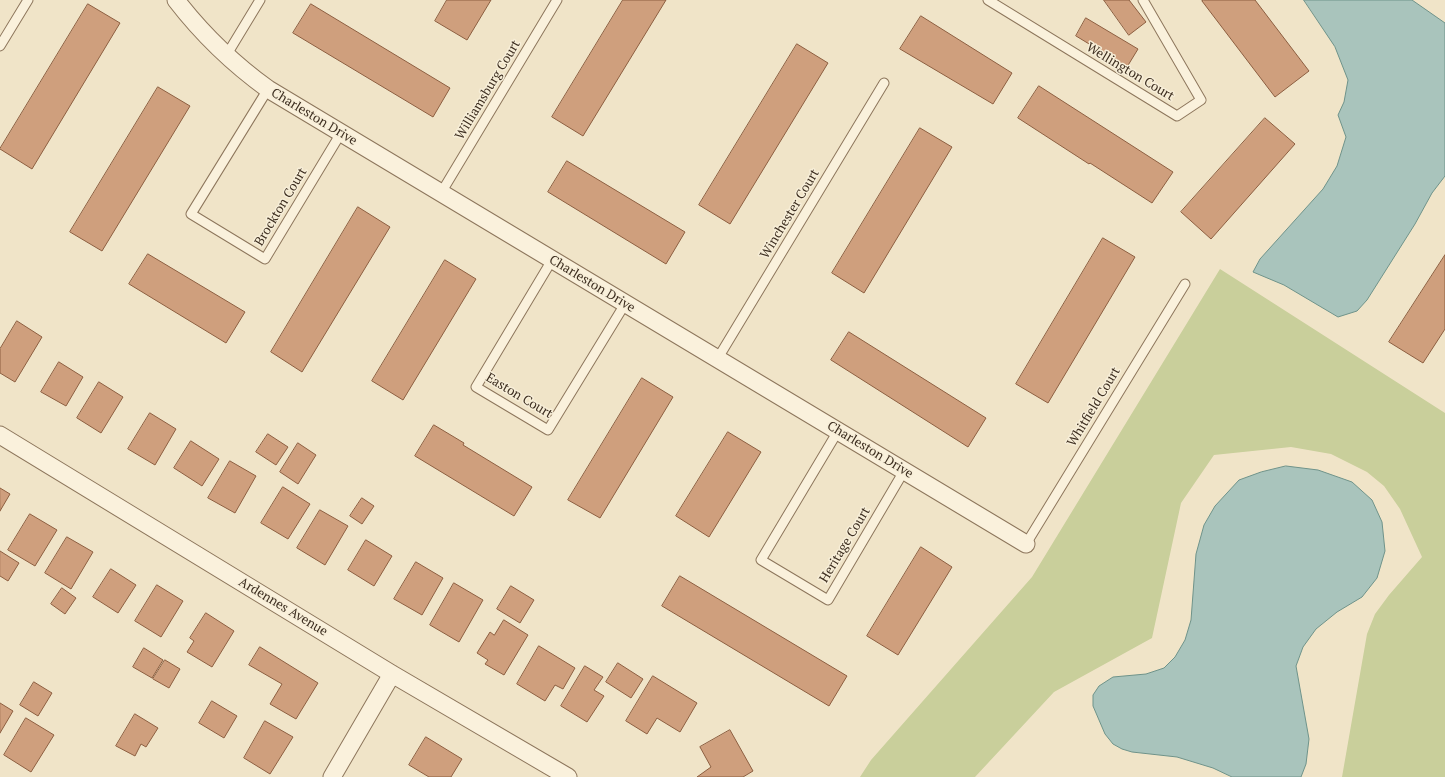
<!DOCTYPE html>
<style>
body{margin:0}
canvas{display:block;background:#f0e4c8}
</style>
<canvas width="1445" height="777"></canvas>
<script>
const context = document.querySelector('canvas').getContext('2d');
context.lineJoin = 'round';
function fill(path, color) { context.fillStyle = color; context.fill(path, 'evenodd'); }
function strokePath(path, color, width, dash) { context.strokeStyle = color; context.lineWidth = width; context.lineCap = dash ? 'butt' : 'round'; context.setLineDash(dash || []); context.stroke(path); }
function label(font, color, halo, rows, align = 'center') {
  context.font = font + ' "PT Serif",serif'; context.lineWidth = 3; context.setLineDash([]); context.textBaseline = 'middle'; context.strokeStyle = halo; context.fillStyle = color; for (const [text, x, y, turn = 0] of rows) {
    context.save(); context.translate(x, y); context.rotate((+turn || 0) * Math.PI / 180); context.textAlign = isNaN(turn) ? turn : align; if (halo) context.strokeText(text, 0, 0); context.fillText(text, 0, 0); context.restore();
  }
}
const green = new Path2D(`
 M1220 269 1445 413V777H1342L1367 634 1375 614 1389 595 1422 557 1400 509 1384 486 1367 472 1331 454 1291 447 1214 455 1181 503 1152 638 1054 692 975 777H860L871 760 1032 577Z`);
const water = new Path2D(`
 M1304 0H1412L1445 23V176L1432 193 1415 224 1367 300 1357 311 1338 317 1284 285 1253 272 1260 259 1323 189 1337 166 1346 137 1338 115 1344 102 1348 80 1335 47Z
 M1286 466 1318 470 1352 482 1372 500 1382 522 1385 551 1377 578 1362 597 1337 612 1316 629 1303 647 1296 666 1309 739 1306 764 1301 777H1232L1213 768 1177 757 1132 752 1122 749 1113 744 1105 734 1093 706V695L1099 686 1113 677 1146 674 1164 668 1175 657 1185 640 1191 620 1196 554 1204 525 1215 506 1239 480 1261 472Z`);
const building = new Path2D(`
 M447 0H491L467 40 435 21Z
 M623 0H666L583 136 552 117Z
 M1104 0H1129L1146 22 1129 35Z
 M1204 0H1255L1309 71 1275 97 1202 1Z
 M88 4 120 23 32 169 0 149Z
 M311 4 450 88 433 117 293 33Z
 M921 16 1012 73 993 104 900 49Z
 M1086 18 1138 49 1127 67 1076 36Z
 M797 44 828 63 730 224 699 205Z
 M1039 86 1173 172 1152 203 1090 163 1089 164 1018 118Z
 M158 87 190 106 102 251 70 232Z
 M1265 118 1295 144 1211 239 1181 212Z
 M920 128 952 147 864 293 832 273Z
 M567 161 685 232 666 264 548 192Z
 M358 207 390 227 302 372 271 352Z
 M1103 238 1135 257 1048 403 1016 384Z
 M148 254 245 312 226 343 129 284Z
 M1445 255V329L1423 363 1389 342Z
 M445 260 476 279 403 400 372 381Z
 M17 321 42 337 15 382 0 373V349Z
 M849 332 986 418 968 447 831 360Z
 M59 362 83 377 66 406 41 392Z
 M642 378 673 397 600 518 568 500Z
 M99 382 123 397 101 433 77 418Z
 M150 413 176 429 155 465 128 449Z
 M434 425 464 443 463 445 532 487 514 516 415 456Z
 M728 432 761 452 709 537 676 516Z
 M268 434 288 447 276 465 256 452Z
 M191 441 219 459 202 486 174 468Z
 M298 443 316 455 298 484 280 472Z
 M230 461 256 476 235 513 208 498Z
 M283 487 310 504 288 539 261 523Z
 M0 488 10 494 0 511Z
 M362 498 374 506 362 524 350 516Z
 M320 510 348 526 325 565 297 548Z
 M30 514 57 530 35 566 8 550Z
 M67 537 93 552 71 589 45 573Z
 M366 540 392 556 374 586 348 570Z
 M921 547 952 567 898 655 867 636Z
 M0 551 19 563 8 581 0 576Z
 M416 562 443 578 422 615 394 599Z
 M111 569 136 585 118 613 93 597Z
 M680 576 847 676 829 706 662 606Z
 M454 583 483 600 459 642 430 625Z
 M157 585 183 601 161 637 135 621Z
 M511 586 534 600 520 623 497 609Z
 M62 588 76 598 65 614 51 604Z
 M206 613 234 631 212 667 187 652 194 641 190 638Z
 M504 620 528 635 504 675 485 664 488 660 477 653 490 632 494 635Z
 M539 646 575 668 563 689 555 685 545 701 517 684Z
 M260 647 318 683 296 719 270 704 282 684 249 665Z
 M144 648 163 660 152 678 133 667Z
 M165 660 180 669 169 688 153 679Z
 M618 663 643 679 631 698 606 682Z
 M585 666 603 677 594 690 604 696 587 722 561 706Z
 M653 676 697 703 680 732 657 718 647 734 626 721Z
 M34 682 52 693 38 716 20 705Z
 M212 701 237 716 224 738 199 723Z
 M0 703 13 711 0 733Z
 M135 714 158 728 146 747 141 744 135 756 116 746Z
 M26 718 54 735 31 772 4 755Z
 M265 721 293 737 270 774 244 758Z
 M730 730 753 771 743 777H697L711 767 700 747Z
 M426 737 462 759 451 777H429L409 765Z`);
const lane = new Path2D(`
 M988 0 1177 116 1201 100 1143 0
 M0 46 28 0
 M226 56 260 0
 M268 89 191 214 265 259 341 133
 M441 193 557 0
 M552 260 476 387 548 430 625 304
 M718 358 884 83
 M838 431 761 560 828 600 904 471
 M1026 544 1185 284`);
const street = new Path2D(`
 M176 0C203 35 232 63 268 89L1026 544
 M0 435 392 674 568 777
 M332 777 392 674`);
const streetNames = [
 ["Wellington Court",1130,72,31],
 ["Williamsburg Court",488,90,-59],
 ["Charleston Drive",314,117,31],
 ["Brockton Court",281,207,-59],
 ["Winchester Court",790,214,-59],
 ["Charleston Drive",592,284,31],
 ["Easton Court",519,396,31],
 ["Whitfield Court",1094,407,-59],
 ["Charleston Drive",870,450,31],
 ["Heritage Court",845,545,-59],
 ["Ardennes Avenue",283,607,31]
];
fill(green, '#c9cf9b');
fill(water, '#a9c4bc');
strokePath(water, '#6f938a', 1);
fill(building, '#cf9f7d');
strokePath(building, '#8d5f41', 1);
strokePath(lane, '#8d765c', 11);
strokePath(street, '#8d765c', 19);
strokePath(lane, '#faf1dc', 9);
strokePath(street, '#faf1dc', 17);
label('13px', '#3d2e20', '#f7eed8', streetNames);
</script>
